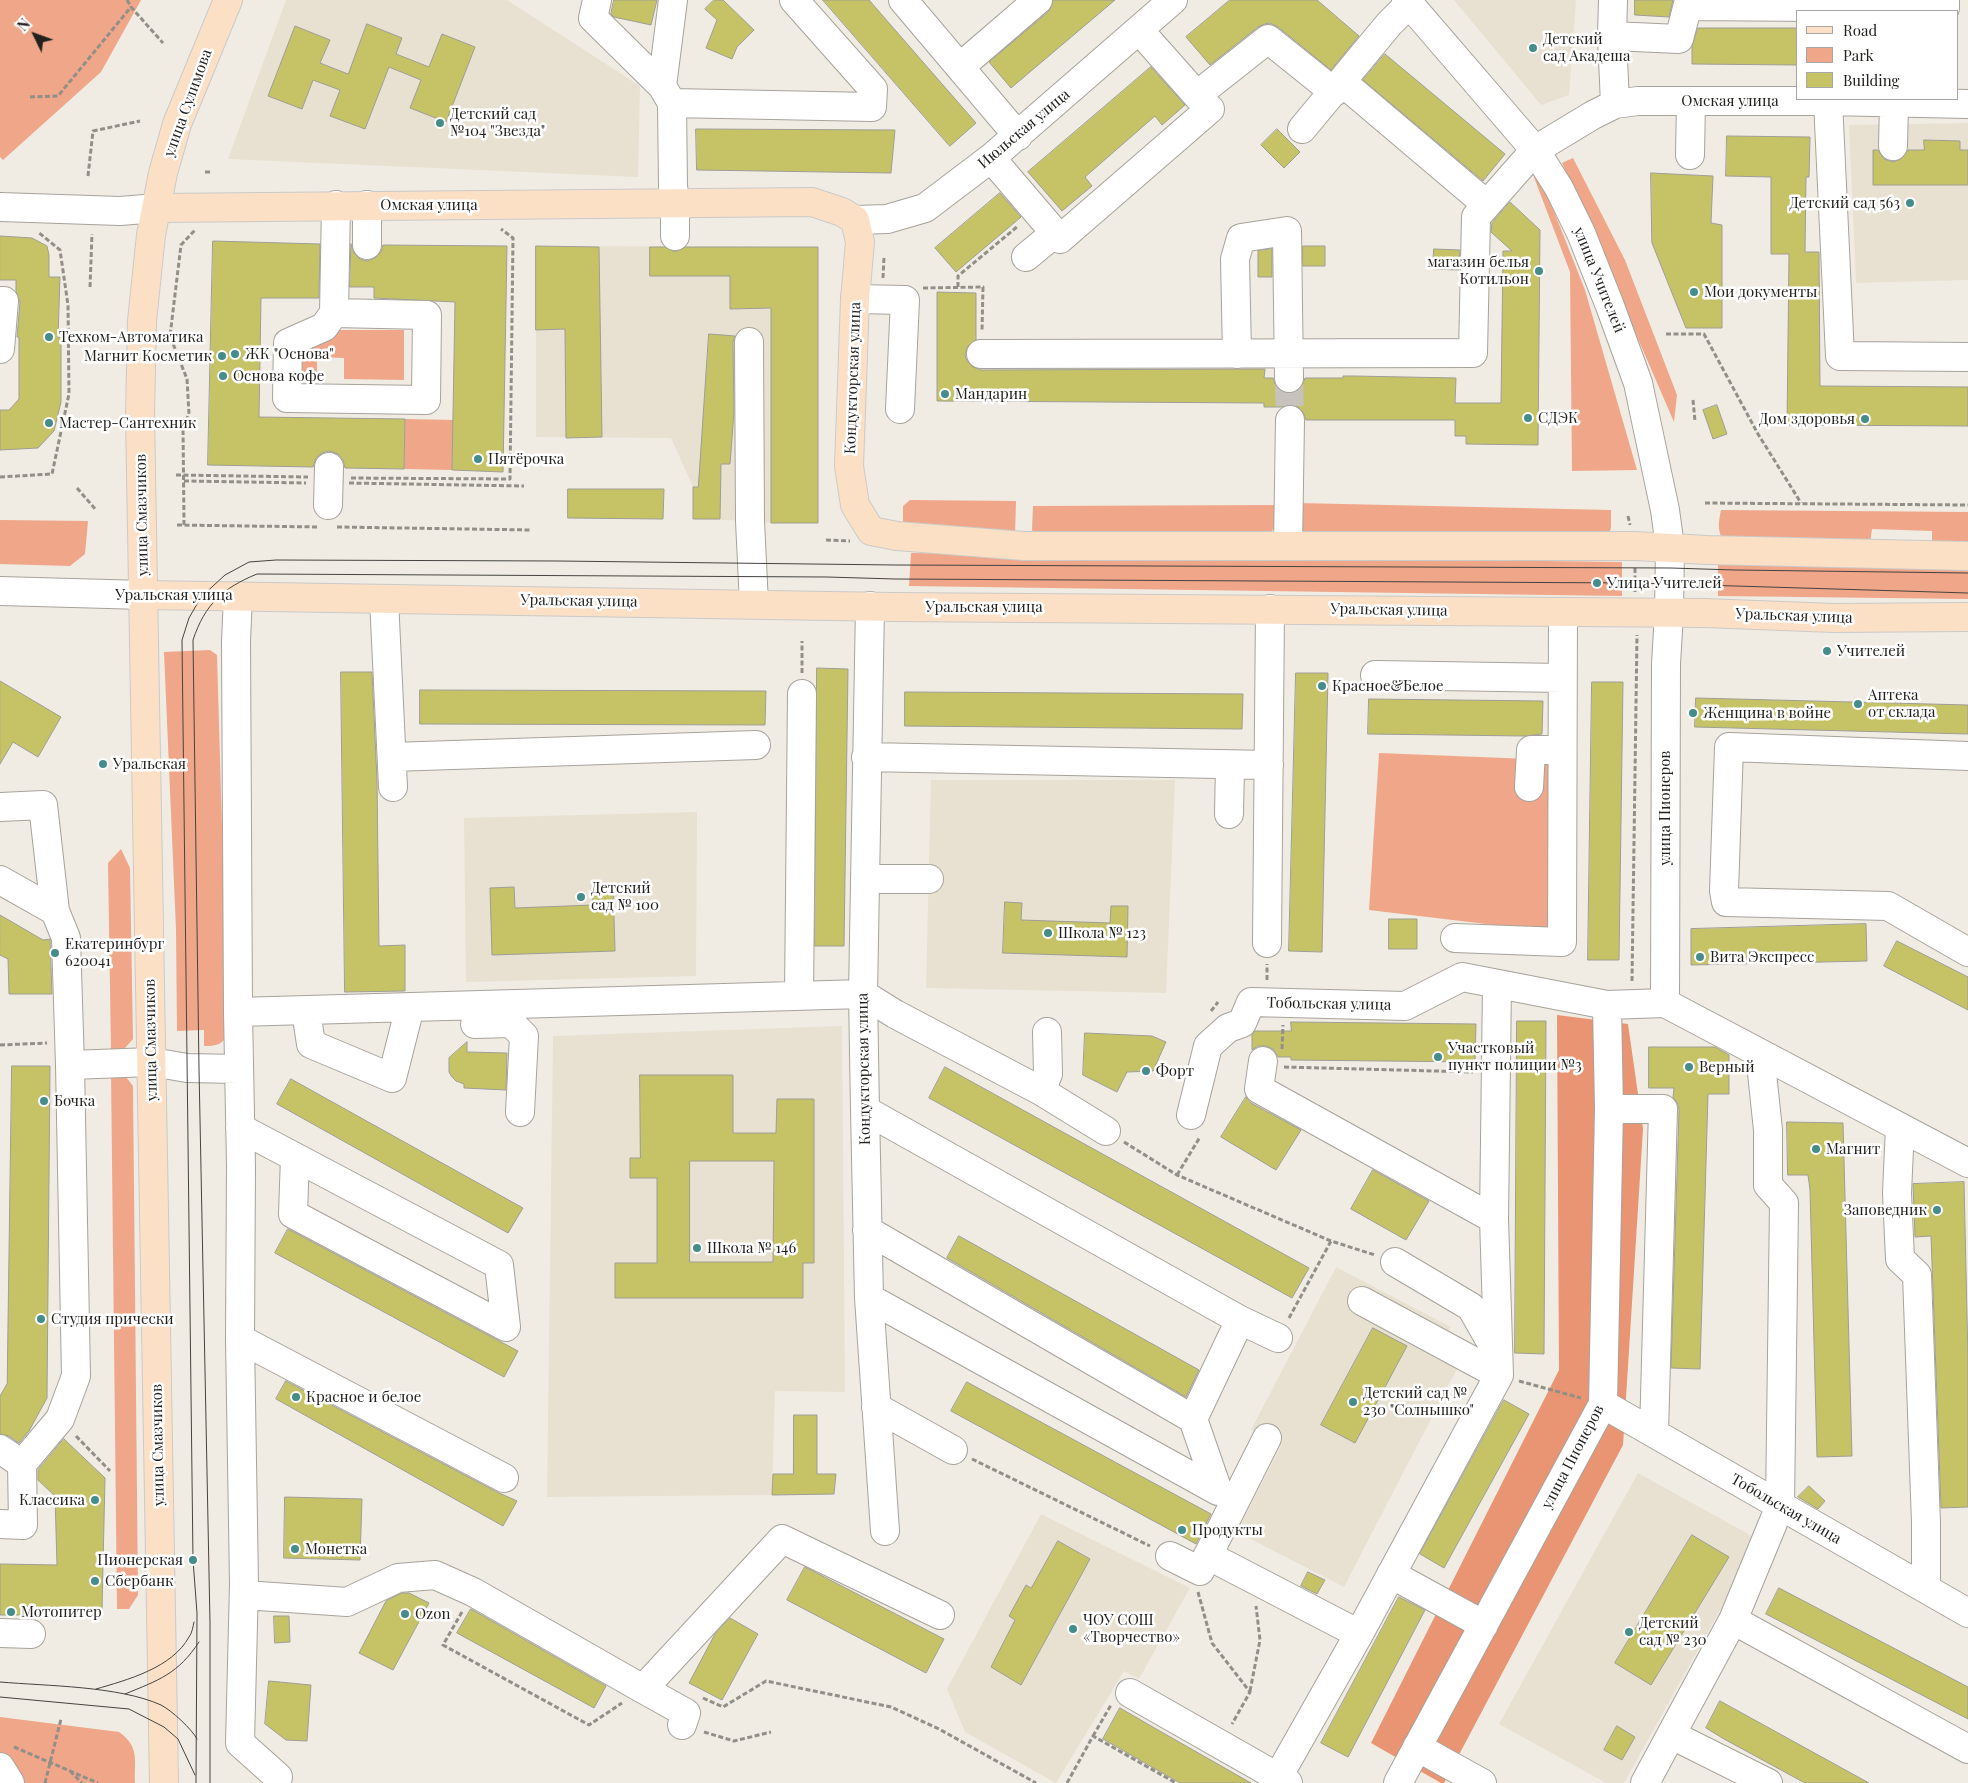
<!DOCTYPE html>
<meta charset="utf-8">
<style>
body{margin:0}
#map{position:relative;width:1968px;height:1783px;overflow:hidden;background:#f0ece3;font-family:"Playfair Display",serif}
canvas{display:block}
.legend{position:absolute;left:1796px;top:10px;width:162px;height:90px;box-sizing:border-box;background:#fff;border:1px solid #a7a6a5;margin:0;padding:6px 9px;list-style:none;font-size:15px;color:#22211e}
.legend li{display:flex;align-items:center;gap:10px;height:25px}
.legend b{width:25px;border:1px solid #a7a6a5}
.north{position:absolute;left:10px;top:10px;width:50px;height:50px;-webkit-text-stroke:4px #fff;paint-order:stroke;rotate:312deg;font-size:14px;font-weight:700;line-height:20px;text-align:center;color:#22211e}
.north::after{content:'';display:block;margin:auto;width:18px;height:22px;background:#22211e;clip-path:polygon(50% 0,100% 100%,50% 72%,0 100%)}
</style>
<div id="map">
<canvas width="1968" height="1783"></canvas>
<ul class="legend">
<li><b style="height:6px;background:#fce0c6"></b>Road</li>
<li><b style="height:14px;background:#f0a689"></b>Park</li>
<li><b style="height:14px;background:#c6c367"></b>Building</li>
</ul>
<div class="north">N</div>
</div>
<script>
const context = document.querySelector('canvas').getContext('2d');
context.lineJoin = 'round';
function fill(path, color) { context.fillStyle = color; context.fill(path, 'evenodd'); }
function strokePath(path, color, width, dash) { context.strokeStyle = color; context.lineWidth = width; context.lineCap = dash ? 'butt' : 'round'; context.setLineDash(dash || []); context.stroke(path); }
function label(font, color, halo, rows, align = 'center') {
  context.font = font + ' "Playfair Display",serif'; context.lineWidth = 5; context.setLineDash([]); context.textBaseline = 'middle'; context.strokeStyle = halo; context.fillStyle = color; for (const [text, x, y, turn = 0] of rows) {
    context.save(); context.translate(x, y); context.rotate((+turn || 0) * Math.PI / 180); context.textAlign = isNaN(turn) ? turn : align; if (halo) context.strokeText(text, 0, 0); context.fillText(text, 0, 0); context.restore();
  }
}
const built = new Path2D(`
 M286 0H507L640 86 638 177 228 159Z
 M1454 0H1576L1569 95 1541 105Z
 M1968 123V280L1856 283 1849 125Z
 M536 246 818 247V523H771L750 521 693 519V487L671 438 536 437Z
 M931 780H1175L1166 993 926 988Z
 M697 812 696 976 466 982 464 818Z
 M842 1026 845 1392 775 1391 772 1495 547 1497 553 1036Z
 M1336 1267 1451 1327 1437 1356 1458 1367 1344 1587 1237 1532 1281 1446 1251 1430Z
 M1638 1473 1759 1540 1624 1783H1606L1499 1724Z
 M1041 1514 1190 1588 1139 1679 1124 1671 1056 1783 965 1732 947 1689Z`);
const green = new Path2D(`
 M0 0H141L101 72 3 160 0 157Z
 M1573 158 1625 260 1677 395 1674 422 1562 163Z
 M1532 172 1540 176 1585 290 1637 470 1572 471 1570 272Z
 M337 330H404V380L344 379V358L317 357V376H302V344Z
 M405 419 454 420 452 470 404 469Z
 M910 500 1016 501 1015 536 903 529V506Z
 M1298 503 1611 510V528L1609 533 1306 534 1298 526Z
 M1280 505V523L1266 536H1036L1032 530 1033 506Z
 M1721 510 1968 512V546L1932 545V531L1872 529 1870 543 1726 545C1717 533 1718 524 1721 510Z
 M0 520 88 521 85 554 70 566 0 564Z
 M911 553 1622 562V596L909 586Z
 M1718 563 1968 566V599L1718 596Z
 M210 650 217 655 228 1034C222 1045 216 1046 204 1046V1030L177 1031 176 929 164 652Z
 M1379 753 1555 760 1553 932 1369 910Z
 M121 849 130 868 133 1039 125 1048 111 1050 108 863Z
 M111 1071 123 1073 133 1086 138 1595 129 1609H117Z
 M0 1717 119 1732C140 1747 134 1760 135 1783H19L0 1752Z`);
const forest = new Path2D(`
 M1557 1015 1628 1024 1643 1129 1623 1445 1444 1783H1441L1371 1743 1559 1370Z`);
const building = new Path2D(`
 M614 0H657L651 25 614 17 611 14Z
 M714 0H723L754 30 737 47 732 59 706 48 717 20 705 9Z
 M823 0H869L976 123 950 146Z
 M1054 0H1115L1011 88 989 62 1048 12Z
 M1230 0H1317L1359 36 1331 70 1278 27 1270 23 1265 24 1258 27 1210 65 1186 37Z
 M1635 0H1673L1669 17 1635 15Z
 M367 24 402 38 396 54 429 67 442 34 475 47 446 122 410 108 421 80 389 67 365 129 330 116 340 90 313 80 302 109 268 96 295 26 330 40 320 63 348 74Z
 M1698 28H1797V65L1692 64V47Z
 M1385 54 1505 154 1483 181 1363 80Z
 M1151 67 1185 105 1162 125 1155 116 1085 177 1092 186 1062 211 1028 172Z
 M696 129 895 130 891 173 697 170Z
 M1277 129 1300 152 1284 168 1261 145Z
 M1727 136 1810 137 1809 177H1806L1805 252H1819L1820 386 1968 387V426L1787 425 1789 254H1771V177L1726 176Z
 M1924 140 1960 141V150H1968V185H1873V150H1878L1884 159 1893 162 1901 159 1908 150H1924Z
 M1651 173 1713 176 1711 223 1722 225V328H1686L1652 243Z
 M1000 193 1021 217 956 272 935 248Z
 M1510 202 1540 230 1538 445 1466 444V436H1455V420H1306L1303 412 1298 407 1291 404 1281 407H1264V403L937 401V292L976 293V340L968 346 965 355 967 361 973 367 981 370 1265 369 1264 378H1273L1276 386 1281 391 1289 394 1297 391 1302 386 1305 378H1343V376H1354L1456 378 1455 403H1501L1503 251H1512L1491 232 1492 223Z
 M0 236 32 238 47 246 49 255V277H60L58 338 61 337V402L54 431 38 448 0 450V410H9L19 399V337H17L20 302 16 292V280H0Z
 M213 241 320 244 319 298H261L259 417 405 419 404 469 345 468 343 460 338 454 329 451 322 453 316 458 313 467 208 465Z
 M351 244 354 253 360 259 367 261 375 258 381 252 383 245 507 246 503 472 452 470 455 302 374 298V287H350Z
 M536 246 599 247 602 437 566 438 565 329 536 330Z
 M1303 246H1325V266H1303Z
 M650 247H665L675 252 685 247H818V523H771V308L730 309V276H650Z
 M1272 249V277H1258V251Z
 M1434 249 1460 250 1459 270 1433 269Z
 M709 334 735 336 733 342 734 412 730 464H721L720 519H693V487H698Z
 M1717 405 1727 434 1713 439 1703 410Z
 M568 489H664L663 519 568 518Z
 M817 668 848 669 844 946H815Z
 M341 672H372L377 781 379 946 405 945V991L345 992Z
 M1296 673H1328L1322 952 1289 951Z
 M0 681 61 717 38 757 13 742 0 764Z
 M1592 682H1623L1619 960H1588Z
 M420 690 766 691 765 725 420 724Z
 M905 692 1243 694 1242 729 905 726Z
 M1696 698 1968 705V734L1695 727Z
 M1369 699 1543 701 1542 734 1525 736 1368 734Z
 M613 884 615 951 492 955 490 888 514 887 515 908 593 905 592 885Z
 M1005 902 1022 903 1021 920 1110 923 1111 906H1128L1127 957 1003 953Z
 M0 915 43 940 50 939 52 994H9L8 959 0 955Z
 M1389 919H1417V949H1389Z
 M1866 924 1867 961 1691 965V929Z
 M1897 941 1968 977V1010L1884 966Z
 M1517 1021H1546L1544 1354 1515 1353Z
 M1291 1022 1476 1024 1475 1062 1291 1060V1057H1278L1273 1049 1266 1046H1258L1252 1050V1035L1255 1031H1291Z
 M1085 1033 1152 1036 1166 1042 1153 1071 1127 1072 1117 1092 1083 1075Z
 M467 1042V1052L507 1053 506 1090 464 1088V1084L456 1081 452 1077 449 1072V1058Z
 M1649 1047H1715L1729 1055V1094H1708L1700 1369 1671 1368 1679 1109 1677 1102 1673 1098 1674 1088H1649Z
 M12 1066H50L47 1398 29 1431 19 1443 9 1436 0 1434V1396L7 1384Z
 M945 1067 1309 1268 1292 1298 929 1098Z
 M640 1075H733V1133H776L777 1099H814V1263H803V1298H615V1263H657V1178H630V1158H640ZM690 1161H774L773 1262H690Z
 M291 1079 523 1208 508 1233 277 1104Z
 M1246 1097 1251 1103 1301 1130 1276 1170 1221 1137Z
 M1787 1122 1843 1123 1852 1456 1817 1457 1810 1190 1808 1175H1788Z
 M1373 1170 1429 1201 1406 1240 1351 1209Z
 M1964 1182 1968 1359V1507L1941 1508 1931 1236 1915 1237 1913 1184Z
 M288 1229 518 1351 504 1377 275 1253Z
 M959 1236 1199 1370 1186 1397 947 1258Z
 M1373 1328 1407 1346 1355 1443 1321 1425Z
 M286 1381 497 1492 517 1501 503 1526 276 1399Z
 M967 1382 1211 1514 1196 1544 951 1411Z
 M1504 1400 1529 1414 1444 1568 1420 1554Z
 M794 1415H817V1474H836L834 1494 772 1495 773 1474H793Z
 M64 1439 105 1478 102 1609 57 1608 56 1615H0V1564L57 1565 55 1496 38 1480V1470Z
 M1809 1486 1825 1501 1818 1509 1798 1497Z
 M285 1497 362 1499 360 1560 284 1558Z
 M1692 1535 1729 1557 1651 1685 1615 1663Z
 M1058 1541 1090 1559 1021 1685 991 1667 1015 1620 1009 1616 1026 1585 1031 1588Z
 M805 1567 944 1639 926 1673 787 1600Z
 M1308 1572 1325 1580 1317 1594 1301 1586Z
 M1779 1588 1968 1687V1719L1766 1614Z
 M402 1593H409L429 1603 393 1670 359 1653 386 1601Z
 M1399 1597 1425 1610 1348 1757 1321 1743Z
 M471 1609 606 1686 594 1708 457 1633Z
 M274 1616H289L290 1642 275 1643Z
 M730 1618 758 1634 722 1700 689 1683 715 1634Z
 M269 1681 311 1685 307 1741 286 1740 265 1724Z
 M1720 1701 1869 1783H1805L1724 1739 1706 1728Z
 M1120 1708 1158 1730 1251 1783H1180L1103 1739Z
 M1617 1726 1635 1737 1622 1760 1604 1750Z`);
const minorTunnel = new Path2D(`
 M1289 378 1290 420`);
const path = new Path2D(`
 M127 0 131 7 163 43
 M30 97 58 96 131 7
 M205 172H212
 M88 176 93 131 140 121
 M883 278 884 257
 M90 287 92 234
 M958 287V276L1018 226
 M923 288 983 287 982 331
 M1666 334H1704L1758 434 1801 503
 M1693 400 1695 421
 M176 475 308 477
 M0 477 52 474 69 394 68 305 60 250 38 232
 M351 478 510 479 513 238 501 229
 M184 481 306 483
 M349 483 524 486
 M77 488 96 510
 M1705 503 1968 505
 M1628 516 1630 525
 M177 525 319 527
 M184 525 183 426 189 414 187 379 170 336 181 245 195 230
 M337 527 532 530
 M826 540 850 541
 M1635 568V592
 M802 673V641
 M1267 980V964
 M1632 981 1637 635
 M1211 1011 1218 1002
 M0 1045 47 1043
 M1282 1049 1283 1025
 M1284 1067 1473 1072
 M1124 1142 1177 1175 1331 1241 1375 1255
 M1177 1175 1200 1137
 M1289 1318 1331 1241
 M1519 1381 1581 1398
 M76 1436 110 1471
 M972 1459 1150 1546
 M1198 1592 1212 1643 1250 1692 1232 1724
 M462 1612 443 1645 589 1725 622 1703
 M1250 1691 1260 1640 1256 1606
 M703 1698 723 1707 766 1681 891 1707 939 1729 1036 1783
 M704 1732 734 1741 771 1732
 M1093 1736 1111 1705
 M14 1747 98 1783
 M70 1771 82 1783
 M45 1783 61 1719
 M1067 1783 1093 1736 1176 1783`);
const minor = new Path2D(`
 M597 0 593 18 662 86
 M673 0 662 86 672 103 673 186 675 203V236
 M903 0 1018 136
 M1406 0 1535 150 1559 188 1581 233 1610 306 1638 383 1665 510 1670 547 1669 613 1666 664 1665 1003
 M1613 0 1612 36 1615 104
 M1689 6 1945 8V0
 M1139 30 1209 109
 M1612 36 1679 39 1689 0
 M960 67 1038 0
 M1342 82 1486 204
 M1197 95 1268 39 1334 92
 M1828 101 1840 356 1968 357
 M672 103 872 107 873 89 794 0
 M1302 129 1389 24 1409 4
 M1893 146 1894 103
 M1690 155 1691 101
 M991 158 1055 233 1026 257
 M0 207 120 211 157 208
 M855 220 887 219 925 208 991 158 1173 0
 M1055 233 1060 239 1210 109
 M367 245V205
 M855 299 905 300 900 409
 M0 301H4L0 349
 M334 313 324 327 288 343 287 398 426 400 427 315 334 313 336 205
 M749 342 750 521 754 604
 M981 354 1473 353 1476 217 1535 150 1593 115 1615 104 1638 101H1828L1968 104
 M1237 354 1235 259 1241 238 1287 231 1289 378
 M328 505 329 467
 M1288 546 1290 420
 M0 591 144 595
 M238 596 236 642 238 1012 241 1166 240 1339 244 1584 240 1743 278 1777
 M384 599 393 787
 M870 606 863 994 865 1110 869 1298 885 1531
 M1375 675 1562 678
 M1968 756 1729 747 1724 891 1726 902 1888 906 1968 952
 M392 757 756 745
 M866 757 1269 765
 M1529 787 1531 750H1562
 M0 807 43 805 55 911
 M1229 814 1230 765
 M865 879H929
 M0 880 55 911 66 938 70 1065 76 1376 60 1419 22 1464 23 1525 0 1524
 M1455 938 1562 942 1563 613
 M1267 943 1270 609
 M1497 984 1494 1219 1499 1375
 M799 996 802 694
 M306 1011 311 1044 392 1078 410 1007
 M238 1012 863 994 895 1014 1041 1091 1106 1131
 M475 1024 511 1023 524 1036 520 1112
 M1263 1061 1259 1089 1494 1219
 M70 1065 152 1062 187 1068 238 1069
 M1041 1091 1048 1074 1047 1032
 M1609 1109H1663L1654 1433
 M865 1110 1240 1320 1278 1338
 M1191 1115 1208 1046 1228 1028 1242 1023 1251 1002 1405 1006 1462 977 1607 1005 1665 1003 1968 1163
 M1900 1127 1897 1193 1900 1259 1917 1275 1926 1523V1589
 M240 1128 499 1265 506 1327 293 1214 295 1157
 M867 1230 1193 1419 1240 1320
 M1395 1262 1471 1307 1496 1351
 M869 1298 1218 1491
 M240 1339 504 1478
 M1603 1404 1968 1613
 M876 1407 953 1450
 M1193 1419 1218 1491
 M0 1449 22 1464
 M1170 1556 1200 1571 1267 1438
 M1209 1556 1359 1634
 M1391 1574 1484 1625
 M244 1595 347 1602 398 1578 435 1575 473 1592 643 1689 782 1539 940 1615
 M1733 1620 1968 1749
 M0 1633 31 1634
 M643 1689 686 1713 682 1725
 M1130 1693 1288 1783
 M1672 1735 1768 1783
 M1417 1747 1482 1783
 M0 1767 10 1783
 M1278 1777 1359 1634 1499 1375 1362 1301
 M1398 1783 1603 1404 1609 1109 1607 1005
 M1645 1783 1733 1620 1780 1506 1784 1203 1768 1185V1130L1760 1054`);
const major = new Path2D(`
 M157 208 812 202 842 212 855 220 860 242 855 299 849 466 855 505 871 531 897 536 1024 546H1635L1707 550 1968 556
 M144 595 893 607 1705 613 1834 618 1968 617
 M164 1783 140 415 142 321 151 235 163 173 177 124 228 0`);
const tram = new Path2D(`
 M0 1682C47 1686 119 1686 161 1705 171 1710 192 1729 197 1739
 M96 1689C127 1680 172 1668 189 1637 192 1633 193 1627 194 1622
 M125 1694C159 1680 178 1674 199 1642
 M0 1697 129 1709 164 1727 178 1739 195 1775
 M196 1783 197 1613 193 1560 182 640 189 618 201 597 225 575 249 562 276 560 558 561 895 565 1671 568 1735 570 1968 573
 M210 1783V1623L199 1069 193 640C205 604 223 588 257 574L827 577 895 579 1635 583 1968 593`);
const markers = [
 [1533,48,5,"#458d8b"],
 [440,123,5,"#458d8b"],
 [1910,203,5,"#458d8b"],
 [1539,271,5,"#458d8b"],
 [1694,292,5,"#458d8b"],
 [49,337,5,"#458d8b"],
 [235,354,5,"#458d8b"],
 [222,356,5,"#458d8b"],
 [223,376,5,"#458d8b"],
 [945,394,5,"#458d8b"],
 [1528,418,5,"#458d8b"],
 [1865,419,5,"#458d8b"],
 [49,423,5,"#458d8b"],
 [478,459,5,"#458d8b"],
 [1597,583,5,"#458d8b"],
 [1827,651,5,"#458d8b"],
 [1322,686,5,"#458d8b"],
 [1858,704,5,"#458d8b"],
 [1693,713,5,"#458d8b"],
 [103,764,5,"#458d8b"],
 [581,897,5,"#458d8b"],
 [1048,933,5,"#458d8b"],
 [55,953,5,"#458d8b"],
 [1700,957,5,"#458d8b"],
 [1438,1057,5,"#458d8b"],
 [1689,1067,5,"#458d8b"],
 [1146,1071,5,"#458d8b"],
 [44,1101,5,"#458d8b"],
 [1816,1149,5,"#458d8b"],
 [1937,1210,5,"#458d8b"],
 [697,1248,5,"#458d8b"],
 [41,1319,5,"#458d8b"],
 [296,1397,5,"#458d8b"],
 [1353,1402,5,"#458d8b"],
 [95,1500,5,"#458d8b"],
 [1182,1530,5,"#458d8b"],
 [295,1549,5,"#458d8b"],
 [193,1560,5,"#458d8b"],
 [95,1581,5,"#458d8b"],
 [11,1612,5,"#458d8b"],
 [405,1614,5,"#458d8b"],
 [1073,1629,5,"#458d8b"],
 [1629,1632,5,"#458d8b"]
];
const poiNames = [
 ["Детский",1543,39],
 ["сад Акадеша",1543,56],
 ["Детский сад",450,114],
 ["№104 \"Звезда\"",450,131],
 ["Детский сад 563",1900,203,"right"],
 ["магазин белья",1529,262,"right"],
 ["Котильон",1529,279,"right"],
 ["Мои документы",1704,292],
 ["Техком-Автоматика",59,337],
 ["ЖК \"Основа\"",245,354],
 ["Магнит Косметик",212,356,"right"],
 ["Основа кофе",233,376],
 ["Мандарин",955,394],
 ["СДЭК",1538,418],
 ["Дом здоровья",1855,419,"right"],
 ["Мастер-Сантехник",59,423],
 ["Пятёрочка",488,459],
 ["Улица Учителей",1607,583],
 ["Учителей",1837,651],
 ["Красное&Белое",1332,686],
 ["Аптека",1868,695],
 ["от склада",1868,712],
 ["Женщина в войне",1703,713],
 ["Уральская",113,764],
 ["Детский",591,888],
 ["сад № 100",591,905],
 ["Школа № 123",1058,933],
 ["Екатеринбург",65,944],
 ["620041",65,961],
 ["Вита Экспресс",1710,957],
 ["Участковый",1448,1048],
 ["пункт полиции №3",1448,1065],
 ["Верный",1699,1067],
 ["Форт",1156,1071],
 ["Бочка",54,1101],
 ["Магнит",1826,1149],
 ["Заповедник",1927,1210,"right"],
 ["Школа № 146",707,1248],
 ["Студия прически",51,1319],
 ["Детский сад №",1363,1393],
 ["230 \"Солнышко\"",1363,1410],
 ["Красное и белое",306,1397],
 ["Классика",85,1500,"right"],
 ["Продукты",1192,1530],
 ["Монетка",305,1549],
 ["Пионерская",183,1560,"right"],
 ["Сбербанк",105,1581],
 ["Мотопитер",21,1612],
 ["Ozon",415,1614],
 ["ЧОУ СОШ",1083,1620],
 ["«Творчество»",1083,1637],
 ["Детский",1639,1623],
 ["сад № 230",1639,1640]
];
const streetNames = [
 ["Омская улица",1730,101],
 ["улица Сулимова",188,103,-70],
 ["Июльская улица",1024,129,-40],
 ["Омская улица",429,205],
 ["улица Учителей",1599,280,68],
 ["Кондукторская улица",853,378,-88],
 ["улица Смазчиков",142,515,-91],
 ["Уральская улица",174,595],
 ["Уральская улица",579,601,1],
 ["Уральская улица",984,607],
 ["Уральская улица",1389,610,1],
 ["Уральская улица",1794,616,2],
 ["улица Пионеров",1665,808,-90],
 ["Тобольская улица",1329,1004,1],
 ["улица Смазчиков",151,1040,-91],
 ["Кондукторская улица",864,1069,-91],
 ["улица Смазчиков",158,1445,-91],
 ["улица Пионеров",1573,1457,-62],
 ["Тобольская улица",1786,1509,30]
];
fill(built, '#e8e1d1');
fill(green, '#f0a689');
fill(forest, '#e99472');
fill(building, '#c6c367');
strokePath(building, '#9e9e95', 1);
strokePath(minorTunnel, '#c7c3bc', 28, [28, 14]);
strokePath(minor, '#a7a39b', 30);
strokePath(major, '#cacac9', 30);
strokePath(path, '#918f88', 3, [5, 2.5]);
strokePath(minor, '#fff', 28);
strokePath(major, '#fce0c6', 28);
strokePath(tram, '#454440', 1);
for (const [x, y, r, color] of markers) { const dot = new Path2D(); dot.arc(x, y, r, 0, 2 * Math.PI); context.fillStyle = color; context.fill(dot); strokePath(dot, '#fff', 2); }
label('15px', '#22211e', '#fff', poiNames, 'left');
label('15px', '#22211e', '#fff', streetNames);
</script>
